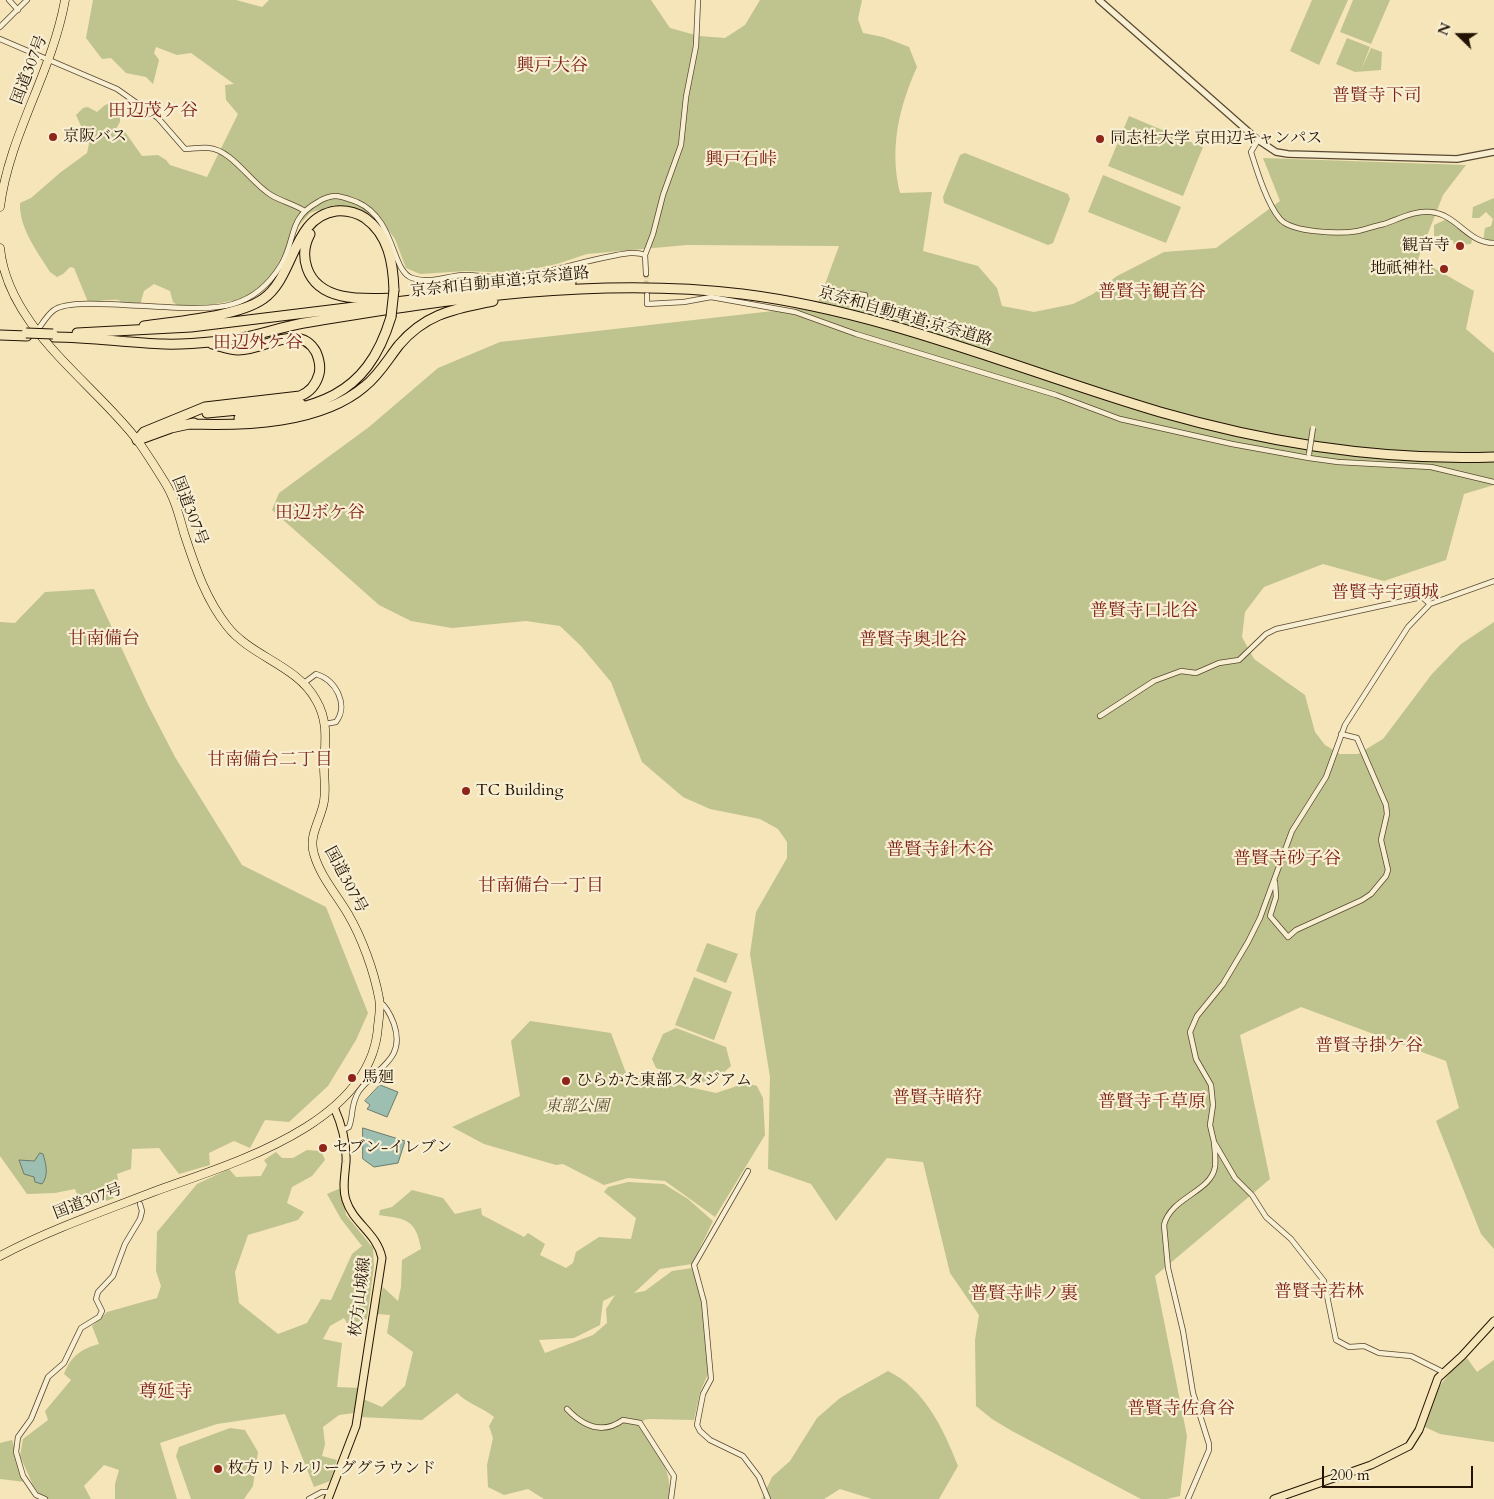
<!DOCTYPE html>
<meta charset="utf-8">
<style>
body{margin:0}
#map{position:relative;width:1494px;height:1499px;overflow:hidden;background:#f5e5b9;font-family:Cardo,serif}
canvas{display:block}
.north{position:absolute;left:1434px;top:10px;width:50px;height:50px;-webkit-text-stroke:4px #f8eed2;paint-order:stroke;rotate:292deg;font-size:14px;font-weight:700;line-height:20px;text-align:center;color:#231304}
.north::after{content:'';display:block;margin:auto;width:18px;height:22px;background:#231304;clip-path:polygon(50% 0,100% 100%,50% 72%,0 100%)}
.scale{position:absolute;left:1322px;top:1466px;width:151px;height:22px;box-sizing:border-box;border:2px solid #231304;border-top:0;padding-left:6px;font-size:15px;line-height:18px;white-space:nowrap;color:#231304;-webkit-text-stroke:4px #f8eed2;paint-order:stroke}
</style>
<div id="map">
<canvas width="1494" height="1499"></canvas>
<div class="north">N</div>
<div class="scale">200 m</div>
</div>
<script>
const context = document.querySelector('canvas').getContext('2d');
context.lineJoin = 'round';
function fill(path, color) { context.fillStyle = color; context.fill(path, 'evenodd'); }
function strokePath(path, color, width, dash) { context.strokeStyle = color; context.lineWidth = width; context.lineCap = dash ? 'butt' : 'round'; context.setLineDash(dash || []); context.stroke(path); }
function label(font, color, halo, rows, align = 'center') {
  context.font = font + ' Cardo,"Noto Serif JP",serif'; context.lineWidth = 4.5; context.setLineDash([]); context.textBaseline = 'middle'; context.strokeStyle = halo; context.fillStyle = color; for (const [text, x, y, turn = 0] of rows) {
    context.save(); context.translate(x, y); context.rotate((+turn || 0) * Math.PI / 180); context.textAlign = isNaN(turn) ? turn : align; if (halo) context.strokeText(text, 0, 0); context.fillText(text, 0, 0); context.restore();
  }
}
const green = new Path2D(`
 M93 0H236L262 7 269 0H651L670 28 699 36 725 38 745 25 760 0H862L858 19 863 33 883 37 909 47 917 67C899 107 889 149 900 193L932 192 923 251 978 266 997 288 1002 306 1034 312 1073 304 1093 294 1117 276 1164 252 1216 248 1280 201 1263 158 1466 165 1443 195 1418 259 1474 291 1466 329 1494 353V485L1464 494 1446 560 1384 581 1323 564 1264 587 1245 612 1242 637 1254 659 1305 695 1315 732 1325 745 1340 754H1358L1383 739 1432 674 1461 644 1494 622V1249L1481 1234 1436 1121 1459 1108 1446 1061 1301 1007 1240 1035 1270 1179 1155 1276 1187 1436 1180 1496 1167 1499H1141L1012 1431 992 1419 976 1406 975 1340 979 1315 950 1273 923 1162 887 1158 836 1221 811 1184 768 1169 770 1077 750 954 756 912 787 858V842L778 829 760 819 710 809 683 797 642 762 611 682 581 646 560 626 526 621 452 628 411 621 379 605 272 510 279 493 369 427 438 368 500 342 817 306 839 246 687 245 587 254 557 264 513 273 466 271 420 274 406 268 395 239 379 218 334 205 310 213 295 230 275 270 263 285 245 298 201 307H180L173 302 170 291 154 284 144 291 140 305 125 306 119 300C109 299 98 302 88 302L74 268 70 267 63 274 57 277 50 272C37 251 19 228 20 203L31 198 61 172 87 153 89 144 76 115 83 108 88 107 97 112 105 105 112 103 120 116V122L116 129H123L142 156 158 155 166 160 170 165 207 177 238 114 226 100 225 85 234 84 191 53 177 55 156 47 154 53 159 60 153 84 146 77 126 73 111 58 102 59 86 38Z
 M1312 0H1348L1319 65 1290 51Z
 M1353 0H1390L1371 44 1340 32Z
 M1347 38 1370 47 1361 70 1371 48 1382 52 1381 70 1355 72 1336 64Z
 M1129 116 1203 147 1183 196 1108 166Z
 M965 153 1068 194 1070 199 1053 243 1048 245 944 203 943 197 960 155Z
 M1103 175 1181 207 1166 243 1088 212Z
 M1494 198V241L1483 242 1485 228 1491 226 1493 219 1486 212 1479 218H1472L1473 207Z
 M1447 219 1472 240 1471 244 1454 245 1453 240 1445 241 1444 236H1434V225Z
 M94 589 147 703 175 757 242 865 326 907 368 1013 356 1040 328 1086 289 1122 265 1120 250 1148 234 1141 209 1153 210 1165 179 1174 159 1148 132 1149 131 1169 117 1174 121 1196 83 1208 75 1189 55 1193 27 1194 0 1156V622L15 623 45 592Z
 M707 943 738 954 726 983 696 971Z
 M694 977 732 992 714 1040 675 1025Z
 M530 1021 611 1033 626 1073 716 1093 746 1083 757 1086 763 1098 765 1135 715 1217 665 1181 628 1178 604 1185 563 1164 556 1165 484 1144 452 1127 520 1096 511 1041Z
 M676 1028 726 1047 731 1066 712 1083 693 1081 656 1068 652 1059 663 1034Z
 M307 1150 321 1151 325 1160 312 1176 292 1187 287 1203 304 1212 298 1220 248 1235 235 1272 239 1303 278 1334 307 1323 321 1299 331 1300 352 1254 362 1246 341 1219 327 1194 341 1188 346 1215 373 1248 374 1266 367 1319 348 1325 344 1318 330 1326 323 1339 342 1343 337 1387 359 1388 354 1413 339 1415 323 1427 325 1444 322 1456 337 1460 330 1481 314 1487 285 1414 217 1424 160 1443 177 1499H115V1484L119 1470 104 1465 84 1486 91 1499H43L33 1485 20 1456 23 1439 48 1420 45 1411 71 1380 64 1374C71 1356 81 1349 99 1344L92 1326 107 1312 157 1298 161 1286 156 1271 157 1232 197 1184 229 1169 236 1177 261 1176 267 1165 264 1160 276 1152 282 1158H293Z
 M628 1182 664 1184 688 1199 713 1221 692 1264 660 1269 634 1293 645 1291 672 1271 692 1268 702 1303 708 1374 700 1392 694 1420 649 1419 644 1420 639 1426C655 1447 675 1472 668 1499H544L528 1489 504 1495 488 1487 487 1465 493 1438 489 1426 494 1417C482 1407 468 1404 457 1393L422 1420 360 1417 363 1399 382 1407 405 1386 413 1352 387 1333 390 1315 377 1314 383 1287 398 1301 401 1287 402 1260 421 1249C416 1219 406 1219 379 1215L380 1210 392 1207 412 1190 443 1198 455 1214 481 1208 482 1215 524 1237 528 1233 545 1244 540 1255 566 1268 573 1263 576 1252 599 1237 631 1239 636 1218 604 1192 608 1187ZM615 1295 606 1309 607 1323 593 1335 545 1353 539 1340 574 1338 600 1325 603 1301Z
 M1467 1358 1477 1372 1494 1360V1442L1440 1434 1425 1427 1430 1398 1456 1365Z
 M888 1371C925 1389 944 1430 958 1466L939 1499H872L840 1489 824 1499H762L772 1477 790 1461 817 1418 840 1398Z
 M230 1428 245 1430 258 1452 253 1486 244 1499H191L176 1456 179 1447Z
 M12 1440 25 1482 0 1479V1443Z`);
const water = new Path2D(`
 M380 1085 398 1092 387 1117 367 1109 370 1105 365 1101Z
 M363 1128 405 1141 398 1163 374 1167 363 1159Z
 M40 1153 43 1154C46 1164 49 1175 42 1184L35 1182 34 1177 24 1174 19 1160 34 1161Z`);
const minorTunnel = new Path2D(`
 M646 274 647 295`);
const minor = new Path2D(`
 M9 0 18 10
 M0 27 27 0
 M0 39 117 89 158 118 185 149C193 149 201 147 209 148 232 150 251 183 271 195 281 201 293 204 303 210
 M1258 140 1251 152C1257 171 1267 204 1280 219 1292 233 1341 234 1358 231 1366 229 1375 226 1384 224 1399 219 1415 210 1431 212 1458 215 1467 243 1494 243
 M646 274 645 255 653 234 663 195 681 145 686 97 696 46 698 0
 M839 292 865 295V300
 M647 295V304L684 302 711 297 795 312 856 334 1056 395 1120 419 1232 444 1309 458 1338 462 1431 467 1494 482
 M37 331C42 324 47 315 54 310 76 293 193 317 233 304 254 298 270 283 281 265 297 238 287 219 318 202 322 199 330 196 335 196 342 196 351 200 357 202 396 219 391 271 412 278 429 284 446 276 464 275 480 275 497 279 513 277 546 274 579 262 612 256 623 254 635 251 645 255
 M304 683 316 674C336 680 349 705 336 722L325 724
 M1100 716 1154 681 1181 671 1196 673 1219 663 1239 660 1266 634 1276 629 1417 598H1423L1430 604
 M1275 882 1276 897 1270 916 1288 937 1296 930 1362 900 1371 894 1386 876 1388 870 1381 840 1387 814 1386 805 1357 738 1341 734
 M343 1130 349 1127C354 1114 350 1105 359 1091 377 1067 406 1060 394 1024 391 1016 387 1007 380 1002
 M748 1171 694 1265 704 1302 711 1379 703 1394 697 1425 700 1431 710 1440 743 1456 759 1477 768 1499
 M1443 1372 1411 1356 1379 1353 1364 1346 1349 1347 1336 1340 1324 1281 1291 1239 1266 1217 1252 1195 1235 1178 1214 1142 1210 1125 1213 1105 1211 1085 1196 1059 1190 1032 1197 1016 1223 984 1248 942 1260 918 1292 831 1326 777 1345 725 1408 627 1430 604 1494 581
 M567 1409C583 1426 602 1435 623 1420L640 1423 674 1476 671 1499
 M45 1499 36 1495 23 1476 16 1452 18 1437 31 1419 48 1377 64 1363 81 1328 99 1317 102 1311 96 1299 98 1292 113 1276 125 1244 140 1219 142 1211 140 1204
 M309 1499 322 1492H331
 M1188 1499 1209 1450V1444L1193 1393 1183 1331 1168 1268 1164 1225C1171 1197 1211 1192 1215 1167 1216 1159 1215 1151 1214 1143`);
const tertiary = new Path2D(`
 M1099 0 1258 140 1276 152 1288 154 1457 159 1494 152`);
const primary = new Path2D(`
 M328 1499 356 1426 382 1258C377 1233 353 1223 346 1200 342 1188 345 1175 346 1162 347 1142 342 1125 334 1107
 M1274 1499 1371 1465 1409 1446 1419 1430 1438 1378 1462 1356 1494 1321`);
const trunk = new Path2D(`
 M0 207C9 135 52 73 65 0
 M0 248C8 328 92 381 138 441 147 454 156 468 164 481 174 496 179 515 184 533 195 566 205 598 227 626 251 657 297 665 316 700 329 722 325 743 324 767 324 778 326 790 324 801 321 820 308 835 314 854 320 876 337 895 348 914 362 938 374 971 379 998 381 1007 379 1017 378 1026 372 1125 229 1164 153 1192 101 1212 49 1230 0 1256`);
const motorway = new Path2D(`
 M310 234C304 245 303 256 307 268 319 303 365 299 394 298
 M144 326C176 321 237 317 263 299 295 277 292 217 336 211 346 210 357 213 365 218 389 235 393 263 394 290
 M77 333 191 327 469 293 571 283
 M0 335 27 336
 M54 337C91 337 128 343 164 344 186 345 209 342 231 340 257 336 283 326 310 322 452 299 597 276 742 294 887 312 1021 371 1160 412 1268 443 1381 461 1494 457
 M207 413 301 404
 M239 418C315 408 366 400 391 317
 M189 424C244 426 321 424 365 386 379 375 388 359 399 345 426 313 455 309 493 301
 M137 440 144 432 205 407 300 396C310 392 316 385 319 374 321 366 319 359 316 352 299 321 263 351 238 350 230 350 220 346 212 344
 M138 440 171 428 194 423`);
const minorBridge = new Path2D(`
 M1309 454 1313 428`);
const motorwayBridge = new Path2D(`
 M391 317 394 290
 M26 333 53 334`);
const markers = [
 [53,137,5,"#8f2418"],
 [1100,139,5,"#8f2418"],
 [1460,246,5,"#8f2418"],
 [1444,269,5,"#8f2418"],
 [466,791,5,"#8f2418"],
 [352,1078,5,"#8f2418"],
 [566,1081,5,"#8f2418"],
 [323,1148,5,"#8f2418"],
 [218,1469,5,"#8f2418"]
];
const streetNames = [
 ["国道307号",30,70,-69],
 ["京奈和自動車道;京奈道路",500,283,-6],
 ["京奈和自動車道;京奈道路",905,317,16],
 ["国道307号",189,511,69],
 ["国道307号",345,880,62],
 ["国道307号",88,1202,-21],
 ["枚方山城線",361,1297,-83]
];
const poiNames = [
 ["京阪バス",63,137],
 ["同志社大学 京田辺キャンパス",1110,139],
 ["観音寺",1450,246,"right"],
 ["地祇神社",1434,269,"right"],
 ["TC Building",476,791],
 ["馬廻",362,1078],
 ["ひらかた東部スタジアム",576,1081],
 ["セブン-イレブン",333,1148],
 ["枚方リトルリーググラウンド",228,1469]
];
const parkNames = [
 ["東部公園",577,1107]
];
const neighbourhoodNames = [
 ["興戸大谷",552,67],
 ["普賢寺下司",1377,97],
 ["田辺茂ケ谷",153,112],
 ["興戸石峠",741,161],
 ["普賢寺観音谷",1152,293],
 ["田辺外ケ谷",258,344],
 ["田辺ボケ谷",320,514],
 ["普賢寺宇頭城",1385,594],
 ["普賢寺口北谷",1144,612],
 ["甘南備台",104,640],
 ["普賢寺奥北谷",913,641],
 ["甘南備台二丁目",270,761],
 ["普賢寺針木谷",940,851],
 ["普賢寺砂子谷",1287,860],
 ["甘南備台一丁目",541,887],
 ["普賢寺掛ケ谷",1369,1047],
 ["普賢寺暗狩",937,1099],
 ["普賢寺千草原",1152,1103],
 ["普賢寺若林",1319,1293],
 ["普賢寺峠ノ裏",1024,1295],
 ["尊延寺",166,1393],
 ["普賢寺佐倉谷",1181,1410]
];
fill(green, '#bfc38d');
fill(water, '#9cbfb1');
strokePath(water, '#6c7a6c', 1);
strokePath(minorTunnel, '#d6c69e', 4.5, [4.5, 2]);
strokePath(minor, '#584831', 6);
strokePath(tertiary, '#584831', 8);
strokePath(primary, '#231304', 9);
strokePath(trunk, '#231304', 9);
strokePath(motorway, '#231304', 11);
strokePath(minor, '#f8eed2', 4.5);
strokePath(tertiary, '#f8eed2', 5.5);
strokePath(primary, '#f5e5b9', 7);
strokePath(trunk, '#f5e5b9', 8);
strokePath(motorway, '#f5e5b9', 9);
strokePath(minorBridge, '#584831', 6, []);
strokePath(motorwayBridge, '#231304', 11, []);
strokePath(minorBridge, '#f8eed2', 4.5);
strokePath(motorwayBridge, '#f5e5b9', 9);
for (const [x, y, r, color] of markers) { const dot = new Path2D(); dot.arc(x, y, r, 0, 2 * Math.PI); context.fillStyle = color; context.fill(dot); strokePath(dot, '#f8eed2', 2); }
label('16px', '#231304', '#f8eed2', streetNames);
label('16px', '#231304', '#f8eed2', poiNames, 'left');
label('italic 16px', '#5a5134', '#f8eed2', parkNames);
label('18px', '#7a1f14', '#f8eed2', neighbourhoodNames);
</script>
